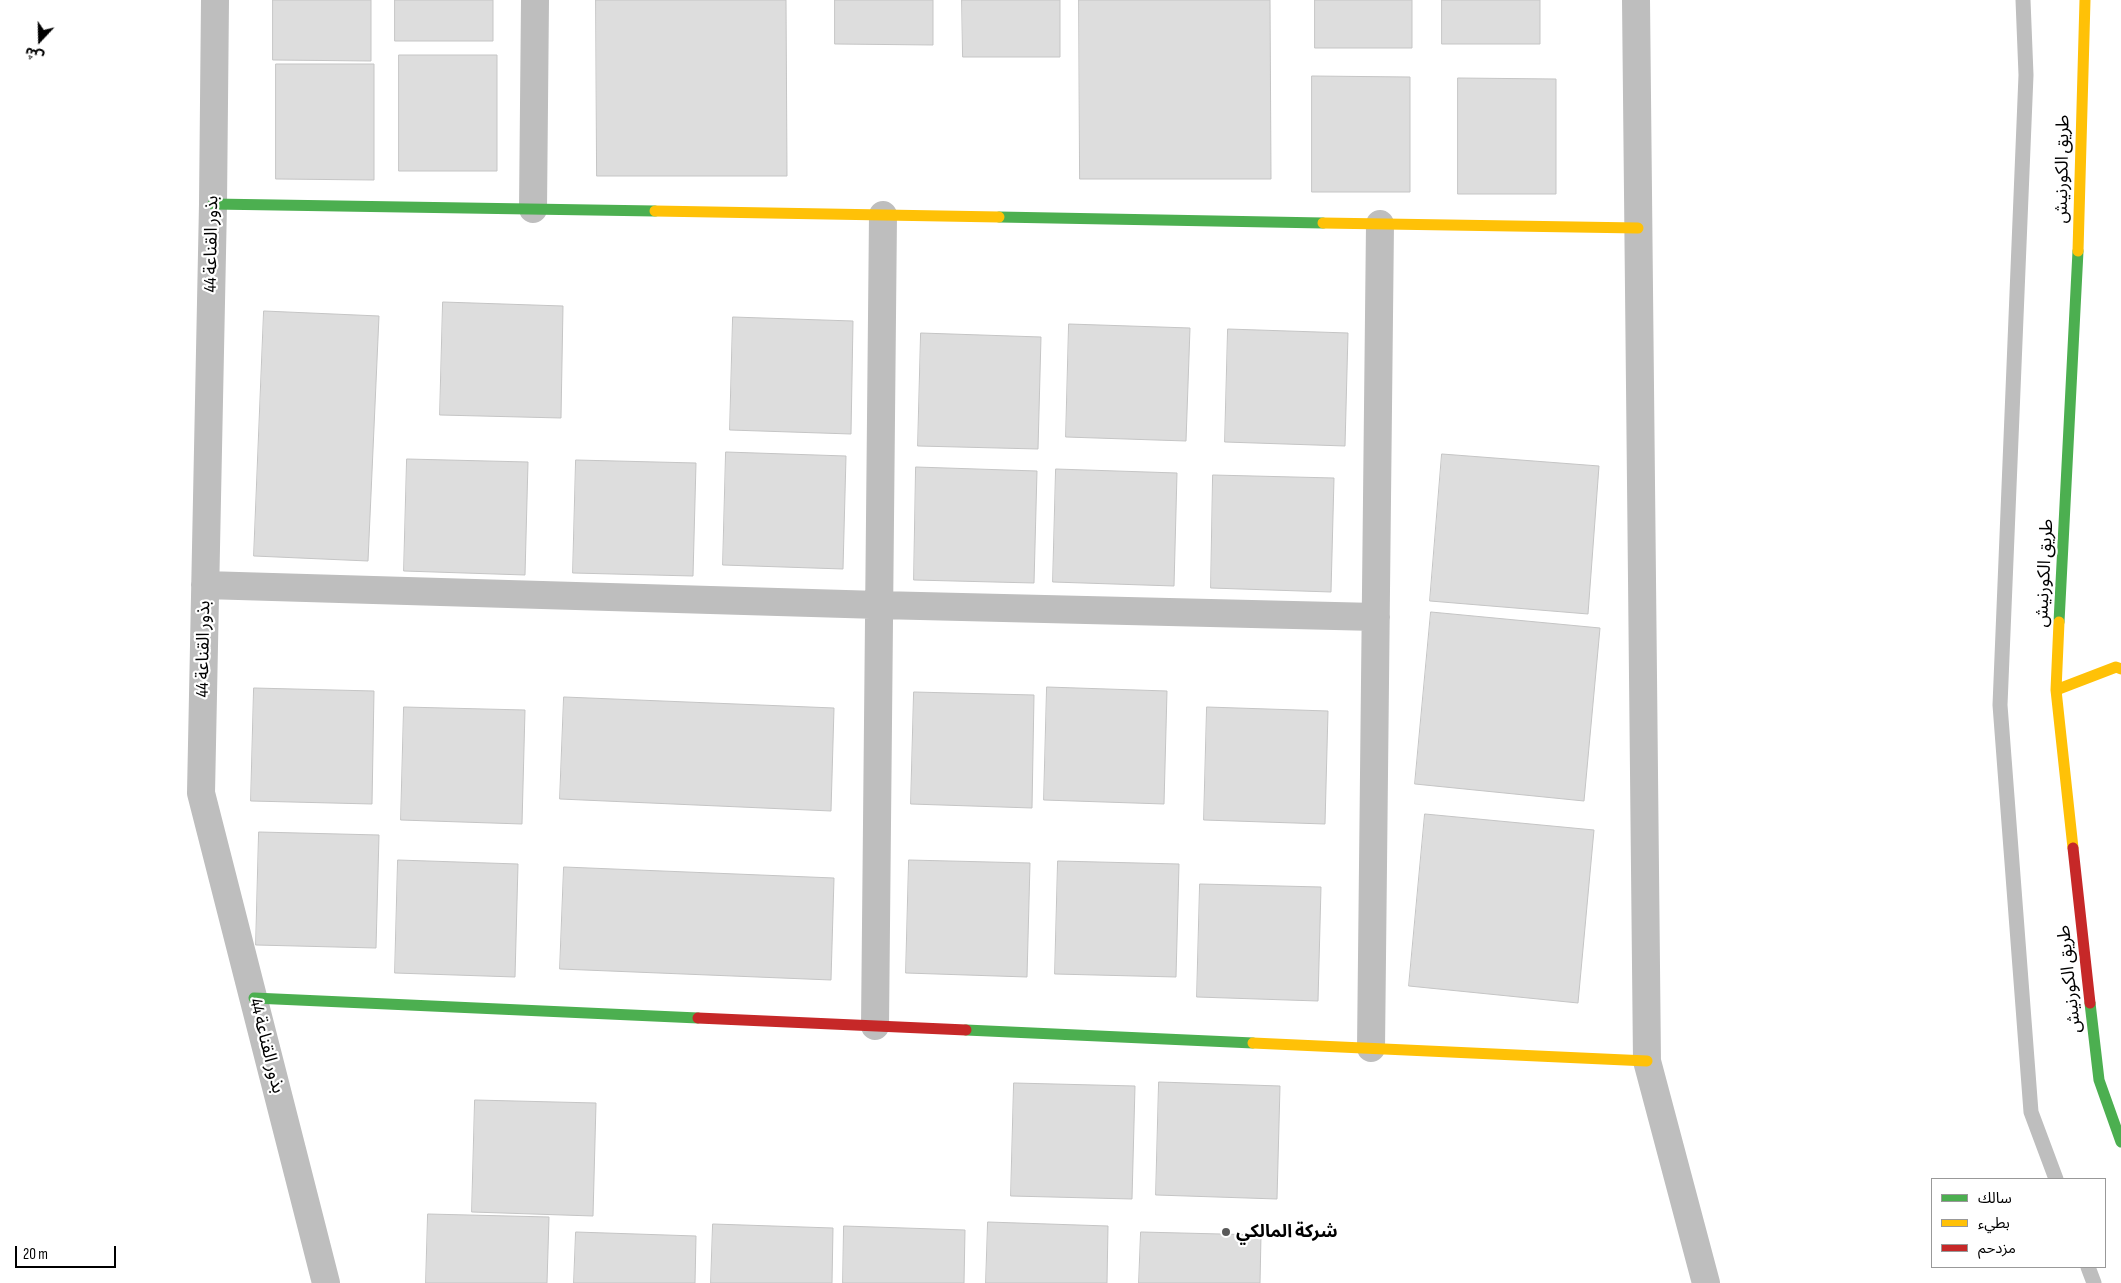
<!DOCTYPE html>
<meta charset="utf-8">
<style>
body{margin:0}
#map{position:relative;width:2121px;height:1283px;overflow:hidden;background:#fff;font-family:"Sofia Sans Condensed","Noto Sans Arabic",sans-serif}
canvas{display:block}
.legend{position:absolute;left:1931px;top:1178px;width:175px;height:90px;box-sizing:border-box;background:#fff;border:1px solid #999;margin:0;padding:6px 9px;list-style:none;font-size:15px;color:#000}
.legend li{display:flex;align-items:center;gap:10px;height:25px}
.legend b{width:25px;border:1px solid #999}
.north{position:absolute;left:15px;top:15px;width:50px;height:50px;-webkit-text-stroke:4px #fff;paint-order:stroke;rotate:201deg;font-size:14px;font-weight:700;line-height:20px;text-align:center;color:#000}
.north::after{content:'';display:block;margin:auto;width:18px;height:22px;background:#000;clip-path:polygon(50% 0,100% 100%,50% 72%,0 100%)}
.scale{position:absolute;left:15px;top:1246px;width:101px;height:22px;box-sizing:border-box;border:2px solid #000;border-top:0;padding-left:6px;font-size:15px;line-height:18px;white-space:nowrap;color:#000;-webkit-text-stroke:4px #fff;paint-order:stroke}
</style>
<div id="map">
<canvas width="2121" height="1283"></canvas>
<ul class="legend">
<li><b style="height:6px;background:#4caf50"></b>سالك</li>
<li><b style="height:6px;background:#ffc107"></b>بطيء</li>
<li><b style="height:6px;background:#c62828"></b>مزدحم</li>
</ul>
<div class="north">ش</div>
<div class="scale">20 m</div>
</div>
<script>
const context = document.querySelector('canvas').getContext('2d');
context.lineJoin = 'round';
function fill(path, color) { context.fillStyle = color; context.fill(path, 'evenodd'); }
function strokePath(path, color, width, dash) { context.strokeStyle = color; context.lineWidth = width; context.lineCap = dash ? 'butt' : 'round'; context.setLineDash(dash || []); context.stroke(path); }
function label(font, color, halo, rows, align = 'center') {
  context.font = font + ' "Sofia Sans Condensed","Noto Sans Arabic",sans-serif'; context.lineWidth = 4.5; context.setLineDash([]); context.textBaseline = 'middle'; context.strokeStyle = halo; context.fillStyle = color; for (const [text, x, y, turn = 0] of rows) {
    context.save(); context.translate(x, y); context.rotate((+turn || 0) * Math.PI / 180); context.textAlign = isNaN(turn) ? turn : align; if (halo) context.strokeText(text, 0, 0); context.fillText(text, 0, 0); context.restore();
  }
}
const building = new Path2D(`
 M273 0H371V61L273 60Z
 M395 0H493V41H395Z
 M596 0H786L787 176H597Z
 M835 0H933V45L835 44Z
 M962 0H1060V57H963Z
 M1079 0H1270L1271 179H1080Z
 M1315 0H1412V48H1315Z
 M1442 0H1540V44H1442Z
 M399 55H497V171H399Z
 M276 64H374V180L276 179Z
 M1312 76 1410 77V192H1312Z
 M1458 78 1556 79V194H1458Z
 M443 302 563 306 561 418 440 415Z
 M264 311 379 316 368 561 254 556Z
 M733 317 853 321 851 434 730 430Z
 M1069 324 1190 328 1186 441 1066 437Z
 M1228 329 1348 333 1345 446 1225 442Z
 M921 333 1041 337 1038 449 918 446Z
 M726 452 846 456 843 569 723 565Z
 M1442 454 1599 466 1588 614 1430 601Z
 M407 459 528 462 525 575 404 571Z
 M576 460 696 463 693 576 573 573Z
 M916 467 1037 471 1034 583 914 580Z
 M1056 469 1177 473 1174 586 1053 582Z
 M1213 475 1334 478 1331 592 1211 588Z
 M1431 612 1600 628 1584 801 1415 784Z
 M1047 687 1167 691 1164 804 1044 800Z
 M254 688 374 691 372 804 251 801Z
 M914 692 1034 695 1032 808 911 804Z
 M564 697 834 708 831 811 560 799Z
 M404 707 525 710 522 824 401 820Z
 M1207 707 1328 711 1325 824 1204 820Z
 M1425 814 1594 830 1578 1003 1409 986Z
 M259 832 379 835 376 948 256 945Z
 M398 860 518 864 515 977 395 973Z
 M909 860 1030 863 1027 977 906 973Z
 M1058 861 1179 864 1176 977 1055 974Z
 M564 867 834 878 831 980 560 969Z
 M1200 884 1321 887 1318 1001 1197 997Z
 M1159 1082 1280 1086 1277 1199 1156 1195Z
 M1014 1083 1135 1086 1132 1199 1011 1196Z
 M475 1100 596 1103 593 1216 472 1212Z
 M428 1214 549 1217 547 1283H426Z
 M988 1222 1108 1226 1107 1283H986Z
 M713 1224 833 1228 832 1283H711Z
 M844 1226 965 1230 964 1283H843Z
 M576 1232 696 1236 695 1283H574Z
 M1141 1232 1261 1235 1260 1283H1139Z`);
const lane = new Path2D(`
 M2023 0 2026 75 2000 705 2031 1112 2056 1179
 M2088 1267 2094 1283`);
const street = new Path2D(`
 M215 0 213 204 201 793 326 1283
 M1636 0 1647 1061 1706 1283
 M533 209 535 0
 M205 585 879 605 1376 617
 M875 1026 883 215
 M1371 1048 1380 224`);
const fast = new Path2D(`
 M213 204 655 211
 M999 217 1323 223
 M2059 622 2078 251
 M254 998 698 1018
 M2090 1003 2099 1080 2121 1142
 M966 1030 1253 1043`);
const slow = new Path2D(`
 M655 211 999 217
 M1323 223 1638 228
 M2078 251 2085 0
 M2059 622 2056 690 2073 848
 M2056 690 2116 667 2121 669
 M1253 1043 1647 1061`);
const jam = new Path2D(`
 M2073 848 2090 1003
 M698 1018 966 1030`);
const markers = [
 [1226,1232,5,"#595959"]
];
const streetNames = [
 ["طريق الكورنيش",2063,169,-89],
 ["بذور القناعة 44",212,244,-89],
 ["طريق الكورنيش",2045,573,-87],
 ["بذور القناعة 44",204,649,-89],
 ["طريق الكورنيش",2070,979,-96],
 ["بذور القناعة 44",266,1046,76]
];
const poiNames = [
 ["شركة المالكي",1236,1232]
];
fill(building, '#ddd');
strokePath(building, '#c5c5c5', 1);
strokePath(lane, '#bebebe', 15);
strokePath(street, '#bebebe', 28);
strokePath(fast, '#4caf50', 11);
strokePath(slow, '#ffc107', 11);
strokePath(jam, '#c62828', 11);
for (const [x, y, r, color] of markers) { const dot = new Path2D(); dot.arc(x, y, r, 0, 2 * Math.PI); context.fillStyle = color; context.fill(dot); strokePath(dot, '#fff', 2); }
label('18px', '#000', '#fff', streetNames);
label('bold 18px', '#000', '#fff', poiNames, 'left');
</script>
